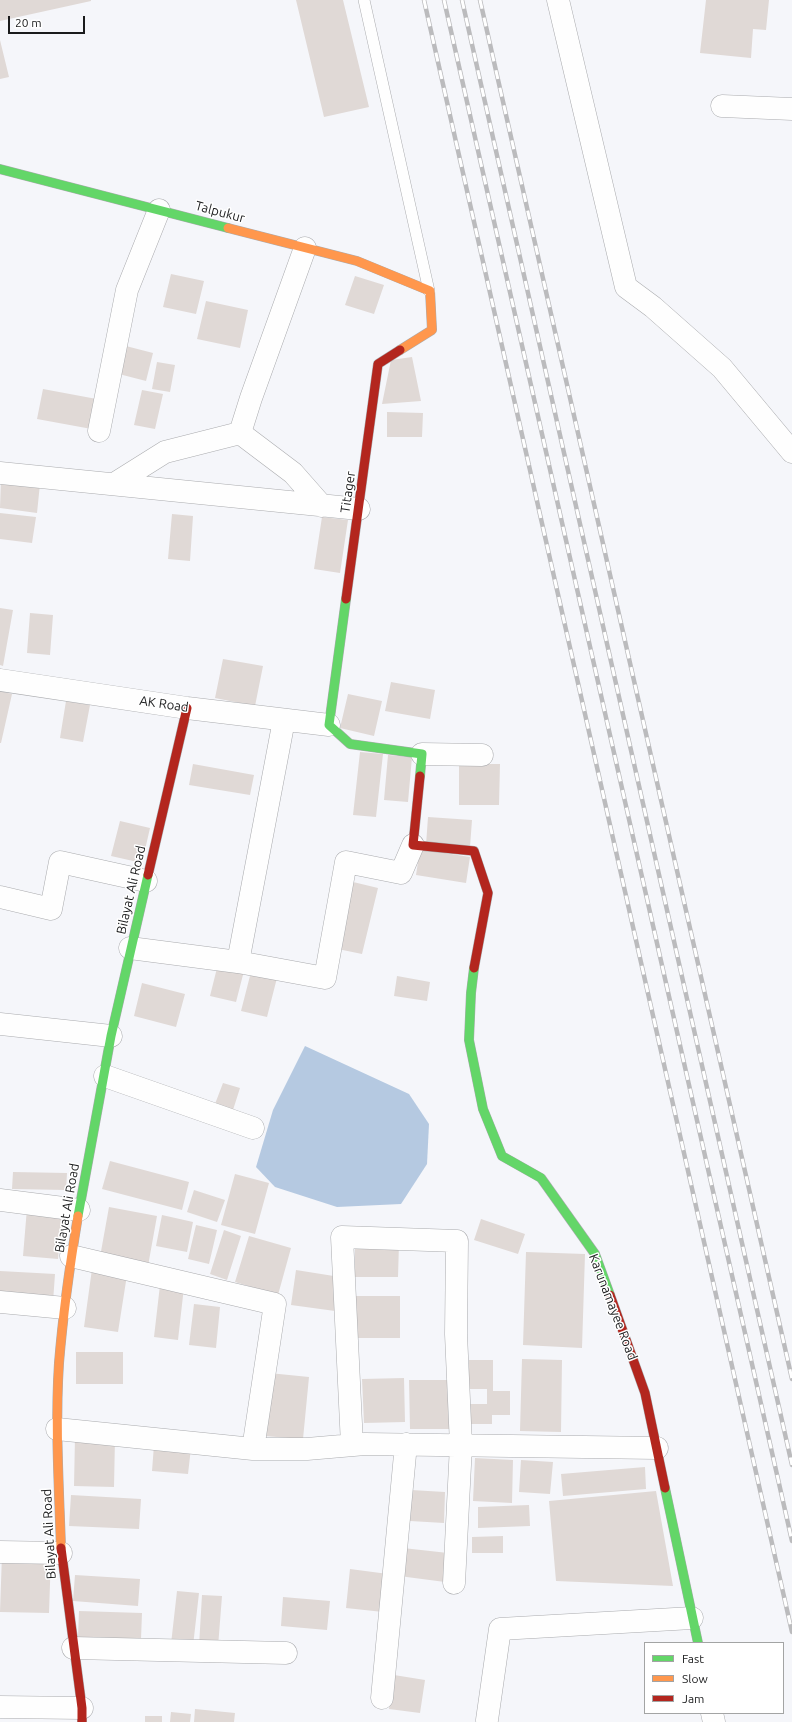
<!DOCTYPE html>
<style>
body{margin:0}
#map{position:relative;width:792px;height:1722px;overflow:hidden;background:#f5f6fa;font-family:Ubuntu,sans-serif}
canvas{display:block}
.legend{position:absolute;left:644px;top:1642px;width:140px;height:72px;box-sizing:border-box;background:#fff;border:1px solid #a3a4a4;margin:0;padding:5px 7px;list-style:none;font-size:12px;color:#1a1b1c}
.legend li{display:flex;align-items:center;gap:8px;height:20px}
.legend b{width:20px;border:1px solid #a3a4a4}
.scale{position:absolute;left:8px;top:16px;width:77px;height:18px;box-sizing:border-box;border:2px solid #1a1b1c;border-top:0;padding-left:5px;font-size:12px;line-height:14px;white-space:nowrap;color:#1a1b1c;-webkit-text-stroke:3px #fff;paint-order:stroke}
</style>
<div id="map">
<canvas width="792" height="1722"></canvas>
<ul class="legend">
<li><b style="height:5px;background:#63d668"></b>Fast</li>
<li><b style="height:5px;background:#ff974d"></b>Slow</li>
<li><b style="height:5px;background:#b3261e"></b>Jam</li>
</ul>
<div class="scale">20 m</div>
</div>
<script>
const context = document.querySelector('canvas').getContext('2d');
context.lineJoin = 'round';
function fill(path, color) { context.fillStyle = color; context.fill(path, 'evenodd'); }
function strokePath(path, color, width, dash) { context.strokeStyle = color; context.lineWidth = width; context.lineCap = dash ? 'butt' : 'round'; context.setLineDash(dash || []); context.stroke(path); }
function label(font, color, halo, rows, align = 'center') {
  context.font = font + ' Ubuntu,sans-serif'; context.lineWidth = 3; context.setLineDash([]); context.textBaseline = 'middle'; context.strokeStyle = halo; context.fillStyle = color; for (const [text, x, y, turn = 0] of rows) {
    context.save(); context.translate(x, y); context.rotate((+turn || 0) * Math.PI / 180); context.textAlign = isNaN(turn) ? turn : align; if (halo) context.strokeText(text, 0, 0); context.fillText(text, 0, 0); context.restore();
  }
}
const water = new Path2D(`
 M305 1046 409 1094 429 1124 427 1164 401 1204 337 1207 275 1187 256 1167 273 1110Z`);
const building = new Path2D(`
 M0 0H91V1L0 21Z
 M296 0H343L369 107 324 117Z
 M706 0H769L766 30 753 29 751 58 700 53Z
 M0 40 9 77 0 79Z
 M171 274 204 281 196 314 163 307Z
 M355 276 384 285 374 314 345 305Z
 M206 301 248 310 240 348 197 339Z
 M122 345 153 353 146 381 115 373Z
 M412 357 421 401 382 404 391 360Z
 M157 362 175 365 170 392 152 389Z
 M43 389 102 400 97 430 37 419Z
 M142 390 163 394 155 429 134 425Z
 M387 412 423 413 422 437H387Z
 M1 479 40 484 37 513 0 508Z
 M0 513 36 517 32 543 0 539Z
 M172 514 193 516 190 561 168 559Z
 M322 517 348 520 340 573 314 569Z
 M0 608 13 610 3 666 0 665Z
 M30 613 53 615 50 655 27 653Z
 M223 659 263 666 255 706 215 698Z
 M391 682 435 690 430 719 385 711Z
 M0 691 12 694 1 743H0Z
 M348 694 382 701 374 736 340 728Z
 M66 701 90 705 83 742 60 738Z
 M360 752 383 754 376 817 353 815Z
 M388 755 412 757 408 802 384 800Z
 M193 764 254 775 250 795 189 785Z
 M459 764H500L499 805H459Z
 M428 817 472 820 470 847 426 845Z
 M120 821 150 828 142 863 111 856Z
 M420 849 470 857 466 883 416 875Z
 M349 881 378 888 362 954 333 948Z
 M219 960 245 967 236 1002 210 996Z
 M252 968 278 974 267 1017 241 1011Z
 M397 976 430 982 427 1001 394 996Z
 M142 983 185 994 176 1027 134 1016Z
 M223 1083 240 1088 233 1110 215 1104Z
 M110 1161 189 1182 182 1210 102 1189Z
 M13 1172 67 1173 66 1190 12 1189Z
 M235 1174 269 1183 255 1234 221 1225Z
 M194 1190 225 1200 217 1222 187 1212Z
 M109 1207 157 1216 148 1266 100 1257Z
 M27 1208 62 1210 58 1259 23 1256Z
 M162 1215 193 1222 187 1252 156 1246Z
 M481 1219 525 1234 518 1254 474 1240Z
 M196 1225 217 1230 209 1264 188 1259Z
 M224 1230 241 1236 227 1280 210 1274Z
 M249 1236 291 1248 278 1295 235 1282Z
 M355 1242 399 1243 398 1277H355Z
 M526 1252 585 1254 582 1348 523 1345Z
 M92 1269 127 1275 118 1332 84 1327Z
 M296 1270 340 1277 335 1311 291 1305Z
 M0 1271 55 1274 53 1302 0 1299Z
 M160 1285 184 1287 178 1340 154 1337Z
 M356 1296H400V1338H356Z
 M194 1304 220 1307 216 1348 189 1345Z
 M76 1352H123V1384H76Z
 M522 1359 562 1360 561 1432 520 1431Z
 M469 1360H493V1391H510V1415H492V1424H469V1404H487V1389H469Z
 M269 1373 309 1377 303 1439 264 1436Z
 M404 1378 405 1422 364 1423 362 1379Z
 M409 1380H453V1429H410Z
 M75 1437 115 1438 114 1487 74 1486Z
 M154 1445 191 1448 188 1474 152 1471Z
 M475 1458 513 1460 512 1503 473 1501Z
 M521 1460 553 1462 550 1494 519 1492Z
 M645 1467 646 1489 563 1496 561 1474Z
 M411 1490 445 1492 444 1523 410 1521Z
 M656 1491 673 1586 556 1581 549 1501Z
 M71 1495 141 1499 139 1529 69 1526Z
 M529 1505 530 1526 478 1528V1507Z
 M503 1536V1553H472V1537Z
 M403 1548 448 1553 445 1582 399 1576Z
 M2 1554 51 1555 49 1613 0 1612Z
 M350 1569 388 1574 383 1612 346 1608Z
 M75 1575 140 1579 138 1606 73 1601Z
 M177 1591 199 1593 193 1646 171 1644Z
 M202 1595 222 1596 218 1647 199 1646Z
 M283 1597 330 1601 327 1630 281 1626Z
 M79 1611 142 1613 141 1639 78 1637Z
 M394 1675 425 1680 420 1713 389 1709Z
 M195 1709 235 1713 234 1722H194Z
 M171 1712 191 1714 190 1722H170Z
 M145 1716H162V1722H145Z`);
const lane = new Path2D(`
 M364 0 429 291`);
const street = new Path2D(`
 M558 0 626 287 653 307 722 368 792 452
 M722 106 792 109
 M99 431 127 290 159 210
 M240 433 293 473 322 506
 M0 473 359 509
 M114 484 165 452 240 433 251 398 305 248
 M0 680 187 708 329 725
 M422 754 482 755
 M0 897 51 909 60 862 146 881
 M130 948 238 962 325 978 346 862 401 873 413 845
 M238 962 284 720
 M0 1024 111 1036
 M105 1076 253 1128
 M0 1200 79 1210
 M71 1256 275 1304 253 1449
 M0 1302 65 1308
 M57 1429 253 1449H307L365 1444 657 1448
 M352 1445 342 1237 457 1241 456 1334 461 1445 454 1583
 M0 1552 61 1553
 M73 1648 286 1653
 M382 1698 406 1444
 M0 1707 82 1708
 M712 1713 714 1722
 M487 1720 500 1629 692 1618`);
const fast = new Path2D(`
 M0 169 228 228
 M346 599 329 725 350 744 422 754 420 776
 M474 968 471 993 469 1040 483 1109 502 1156 541 1178 595 1254 610 1295
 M78 1216 111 1036 148 875
 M665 1488 698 1643`);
const slow = new Path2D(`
 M228 228 357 261 430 291 432 330 400 350
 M61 1548C59 1486 55 1424 59 1363 63 1314 70 1264 78 1216`);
const jam = new Path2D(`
 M346 599 378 364 400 350
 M420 776 413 845 474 851 488 893 474 968
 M148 875 187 708
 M610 1295 645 1393 665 1488
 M61 1548 82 1708V1722`);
const rail = new Path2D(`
 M424 0 792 1632
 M444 0 792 1541
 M462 0 792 1465
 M480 0 792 1379`);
const streetNames = [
 ["Talpukur",220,212,15],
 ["Titager",348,492,-82],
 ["AK Road",164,704,8],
 ["Bilayat Ali Road",131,890,-77],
 ["Bilayat Ali Road",67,1208,-80],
 ["Karunamayee Road",613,1307,69],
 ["Bilayat Ali Road",49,1534,-93]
];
fill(water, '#b5c9e1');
fill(building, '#e0d9d6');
strokePath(lane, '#aaabae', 12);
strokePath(street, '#aaabae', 23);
strokePath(fast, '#aaabae', 10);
strokePath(slow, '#aaabae', 10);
strokePath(jam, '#aaabae', 10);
strokePath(lane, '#fefefe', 11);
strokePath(street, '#fefefe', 22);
strokePath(fast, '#63d668', 9);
strokePath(slow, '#ff974d', 9);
strokePath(jam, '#b3261e', 9);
strokePath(rail, '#bbbbbd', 4.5);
strokePath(rail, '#fff', 3, [9]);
label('13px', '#1a1b1c', '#fff', streetNames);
</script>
